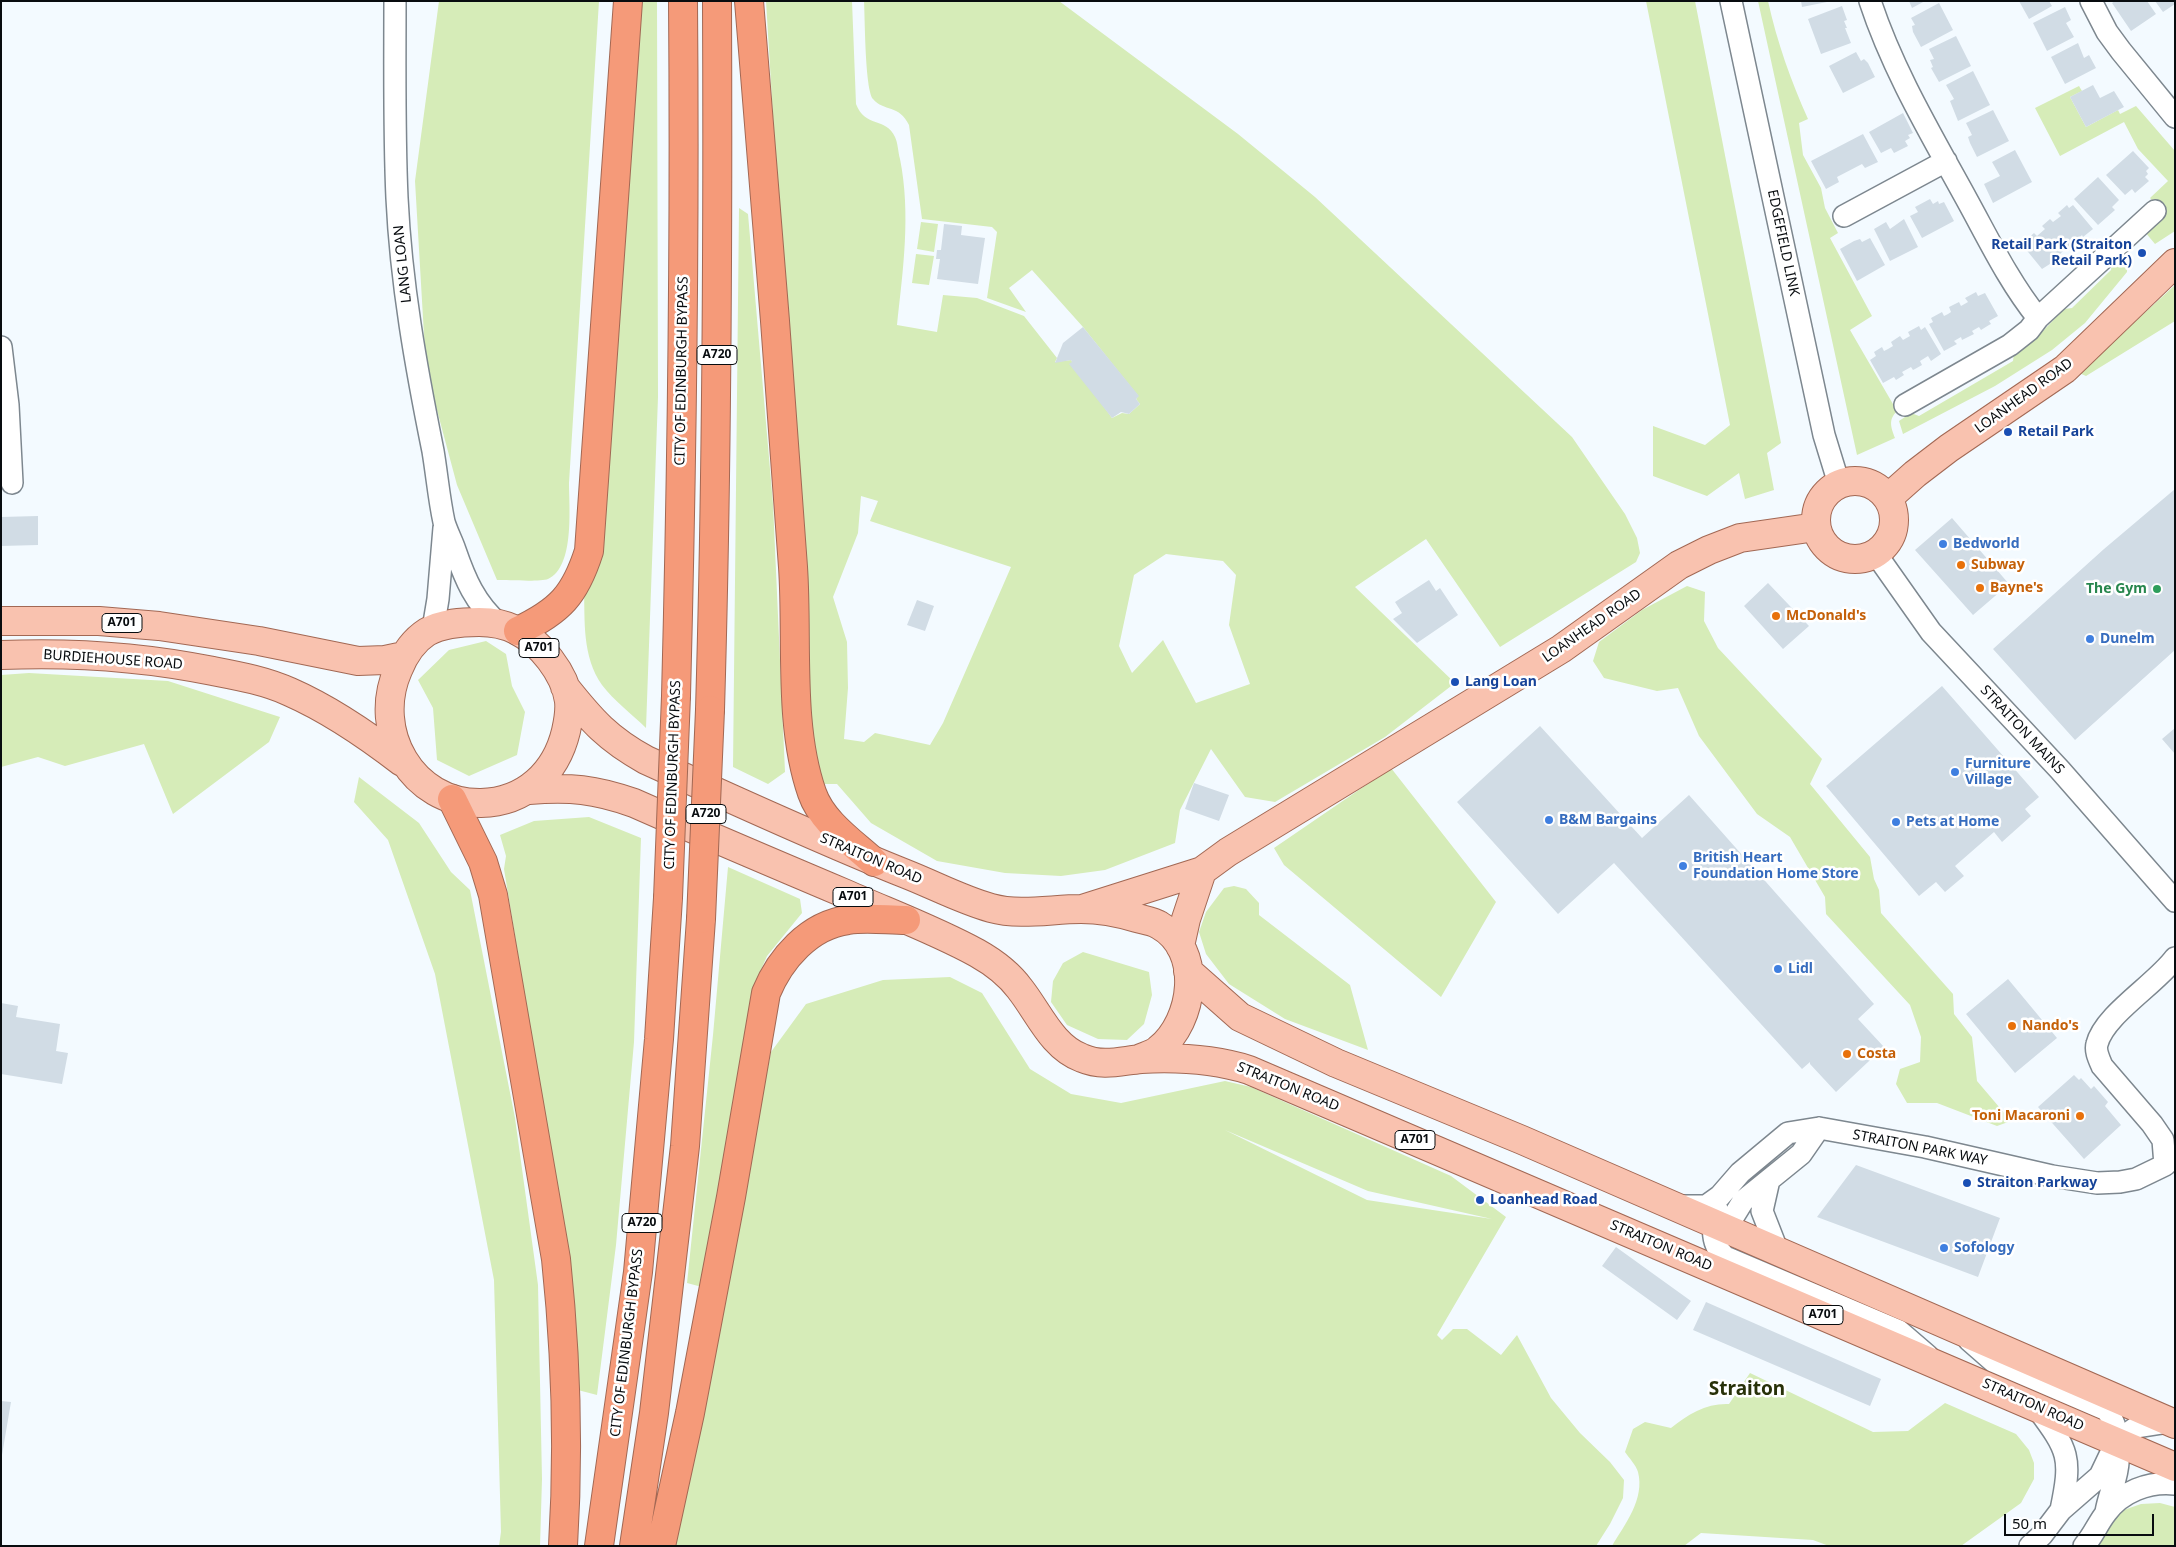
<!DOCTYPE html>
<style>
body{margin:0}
#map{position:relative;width:2176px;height:1547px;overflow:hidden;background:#f3faff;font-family:"Noto Sans",sans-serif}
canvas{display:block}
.frame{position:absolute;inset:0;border:2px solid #080c0f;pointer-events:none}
.scale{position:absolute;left:2004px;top:1514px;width:150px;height:22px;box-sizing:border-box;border:2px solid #080c0f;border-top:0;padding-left:6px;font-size:15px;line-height:18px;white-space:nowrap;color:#080c0f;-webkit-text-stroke:4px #fff;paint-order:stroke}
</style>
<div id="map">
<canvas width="2176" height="1547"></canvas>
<div class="frame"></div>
<div class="scale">50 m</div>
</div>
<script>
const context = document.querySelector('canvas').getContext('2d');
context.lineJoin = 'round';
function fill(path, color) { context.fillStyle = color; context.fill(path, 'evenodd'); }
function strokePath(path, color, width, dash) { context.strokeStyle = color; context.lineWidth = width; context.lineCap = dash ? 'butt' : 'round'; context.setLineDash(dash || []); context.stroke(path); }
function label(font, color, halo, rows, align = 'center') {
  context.font = font + ' "Noto Sans",sans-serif'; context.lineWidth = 5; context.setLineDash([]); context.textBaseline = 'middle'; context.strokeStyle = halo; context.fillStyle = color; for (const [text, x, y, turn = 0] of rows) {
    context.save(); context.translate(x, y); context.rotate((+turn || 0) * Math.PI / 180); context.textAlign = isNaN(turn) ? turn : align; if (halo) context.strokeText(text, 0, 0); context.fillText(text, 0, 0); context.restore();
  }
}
const green = new Path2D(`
 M439 1H599L569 483C569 507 575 567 548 579 541 582 507 580 497 580L457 485 426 369 415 181Z
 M637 1H657L658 397 646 728C633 715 613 700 602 685 582 656 585 622 584 589Z
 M766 1H852L856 104C865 128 886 117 895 137 898 143 898 152 900 159 911 214 903 270 897 325L937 332 943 295 977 298 1024 316 1057 358 1055 362 1071 360 1112 418 1122 413 1129 414 1140 404 1136 399 1138 396 1083 327 1032 270 1009 288 1026 312 987 298 997 232 992 227 922 219 909 125C899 104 884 112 873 99 865 89 865 18 864 1H1059L1238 134 1315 197 1572 437 1625 514 1637 538 1640 553 1636 562 1500 647 1426 539 1355 587 1455 683 1385 737 1275 802 1245 797 1211 749 1180 810 1175 843 1105 870 1061 876 1005 873 937 861 871 823 837 784H823L810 724ZM861 496 878 501 870 521 1011 567 943 723 930 745 875 733 864 742 844 739 848 688 847 642 833 597 858 533ZM1166 554 1223 561 1236 575 1229 625 1250 684 1196 703 1163 640 1132 673 1119 646 1134 575Z
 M1646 1H1695L1781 443 1767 453 1774 490 1745 499 1739 473 1707 496 1653 476V426L1705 445 1730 425Z
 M1758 1H1768C1777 42 1791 81 1808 119L1799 123 1803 155 1821 188 1825 208 1838 233 1830 238 1872 316 1850 330 1897 411C1888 420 1891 427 1895 438L1857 455Z
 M2079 86 2082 91 2070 97 2086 127 2118 110 2120 114 2136 106 2175 151V231L2155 244 2145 232 2165 215 2150 198 2168 181 2138 149 2124 122 2060 156 2035 108Z
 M739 208 748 214 773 504 785 772 768 784 733 767Z
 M921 222 938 224 934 252 917 249Z
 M916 254 934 256 929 285 912 283Z
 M2119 256 2127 266V272L2085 323 2052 350 1995 386 1903 434 1899 421 1911 413 1919 416 2013 361 2014 353 2041 333 2064 309 2072 308 2111 270 2112 261Z
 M2175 285V321L2086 376 2079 373Z
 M1687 586 1705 592 1704 621 1718 648 1822 759 1810 784 1870 857 1874 879 1879 890 1881 913 1953 994 1954 1014 1972 1037 1977 1081 2011 1121 1997 1126 1937 1103H1907L1896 1084 1900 1069 1920 1062 1921 1037 1910 1005 1826 914 1825 897 1790 837 1757 814 1699 736 1678 688 1657 691 1604 678 1593 661 1599 642 1642 610Z
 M486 641 506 654 512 686 525 712 517 755 469 776 437 760 433 708 418 680 449 650Z
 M29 673 168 681 280 717 269 742 173 814 144 744 65 766 38 757 1 767V675Z
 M1391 768 1496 902 1441 997 1284 865 1274 848Z
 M359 777 419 823 451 872 470 890 515 1118 538 1285 542 1479 540 1546H499L501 1532 494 1280 435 974 388 840 354 802Z
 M589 817 641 838 634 1042 616 1245 597 1395 574 1389 571 1279 504 869 506 856 500 835 534 821Z
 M728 867 800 899 802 913 767 956 752 990 702 1287 687 1283 713 1035Z
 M1234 886 1246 889 1259 903V915L1350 985 1368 1050 1285 1019 1229 984 1206 954 1199 932 1206 912 1224 888Z
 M1083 952 1149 972 1152 995 1144 1024 1127 1040 1098 1039 1067 1025 1051 1002 1053 981 1063 963Z
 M950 977 982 993 1030 1069 1071 1094 1121 1103 1225 1081 1251 1087 1451 1176 1506 1217 1437 1335 1442 1340 1453 1329H1467L1501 1355 1517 1335 1551 1398 1580 1433 1610 1462 1624 1480 1623 1498 1610 1524 1596 1546H674L771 1052 806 1004 883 980ZM1225 1130 1368 1191 1492 1219 1367 1200Z
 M1750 1373 1873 1432 1908 1431 1945 1403 2016 1434 2029 1450 2034 1463V1479L2021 1503 1961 1546H1829L1813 1540 1701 1533 1684 1546H1612C1625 1524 1645 1499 1638 1472 1636 1465 1629 1458 1625 1452L1633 1429 1645 1422 1671 1428C1688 1414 1707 1403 1729 1404Z
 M2160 1503 2175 1507V1546H2092L2118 1512 2141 1504Z`);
const building = new Path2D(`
 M1801 1H1827V2L1802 7Z
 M1909 1H1925L1912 8Z
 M2019 1H2049L2052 6 2029 19Z
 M2115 1H2147L2156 14 2131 31 2112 3Z
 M2155 1H2175V4L2163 12Z
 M1939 3 1953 30 1921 47 1913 32 1912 26 1915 25 1911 18Z
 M1842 6 1847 20 1844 21 1847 28H1845L1851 43 1821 54 1808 19Z
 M2065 7 2071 20 2066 23 2074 37 2047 51 2033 23Z
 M1956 36 1971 66 1939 82 1931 68 1933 67 1930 60 1934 59 1929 49Z
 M2078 43 2084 58 2089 55 2096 68 2065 84 2051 57Z
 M1856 52 1861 61 1864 59 1868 63 1875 77 1843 93 1829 66Z
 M1973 71 1990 105 1958 121 1950 101 1954 99 1946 85Z
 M2093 85 2100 98 2114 91 2124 107 2086 127 2070 97Z
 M1993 110 2009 141 1977 157 1970 143 1968 137 1972 135 1966 123Z
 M1903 113 1913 133 1908 135 1910 138 1905 141 1908 146 1894 153 1891 148 1881 153 1869 132Z
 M1863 134 1878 162 1865 168 1862 164 1837 177 1839 182 1826 189 1811 161Z
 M2015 150 2032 182 1993 203 1984 184 2000 176 1992 162Z
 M2133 151 2149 168 2146 171 2148 174 2145 177 2149 181 2135 193 2132 189 2125 195 2106 175Z
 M2098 177 2119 200 2112 207 2115 210 2098 225 2074 199Z
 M1930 199 1933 204 1938 201 1939 204 1944 202 1954 221 1922 238 1910 216 1918 212 1915 207Z
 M2067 205 2069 208 2073 205 2093 229 2083 237 2082 235 2068 250 2066 248 2059 255 2061 257 2042 269 2024 247 2028 244 2025 241 2034 233 2037 236 2045 229 2042 226 2050 219 2053 222 2061 216 2058 213Z
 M1904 219 1918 247 1890 261 1874 229 1886 222 1890 229Z
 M944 224 962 226 961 235 985 238 978 284 937 279 940 259H936L937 250H941Z
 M1870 238 1885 265 1857 281 1840 249 1854 241 1860 239 1862 242Z
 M1976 292 1978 296 1985 293 1998 316 1989 321 1991 324 1989 325 1981 330 1979 327 1972 331 1974 334 1962 340 1961 337 1954 341 1957 344 1944 351 1929 324 1933 322 1931 318 1942 312 1944 316 1948 314 1951 312 1949 307 1959 302 1961 306 1968 302 1965 298Z
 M1919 326 1921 330 1925 327 1941 354 1931 361 1928 356 1920 361 1922 365 1915 369 1913 370 1911 367 1902 372 1904 375 1896 380 1894 377 1883 383 1870 360 1876 356 1874 352 1882 347 1884 351 1888 349 1893 346 1891 342 1900 336 1903 340 1910 336 1908 332Z
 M1083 327 1139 396 1136 399 1140 404 1129 414 1121 412 1112 418 1069 364 1072 362 1071 360 1055 363 1063 343Z
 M2175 489V650L2075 740 1993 649 2104 549Z
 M38 516V545L1 546V517Z
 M1952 518 2009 584 1973 615 1915 550Z
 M1429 580 1436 591 1440 588 1458 615 1417 643 1393 619 1402 613 1395 602Z
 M1768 583 1809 626 1783 649 1744 606Z
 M917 600 934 606 925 631 907 625Z
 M1942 686 2039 797 2025 809 2031 816 2002 842 1994 832 1955 866 1964 876 1945 892 1936 882 1919 896 1826 786Z
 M1540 726 1642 838 1689 795 1874 1004 1858 1019 1884 1047 1836 1092 1810 1064V1062L1802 1069 1614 863 1558 914 1457 802Z
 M2175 728V754L2162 739Z
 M1194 783 1229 795 1219 821 1185 809Z
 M2008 979 2057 1038 2015 1073 1966 1014Z
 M1 1003 18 1006 16 1017 60 1024 56 1051 68 1053 62 1084 1 1074Z
 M2074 1075 2079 1080 2081 1078 2091 1089 2094 1086 2108 1102 2105 1106 2121 1125 2084 1159 2038 1107Z
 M1856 1165 2000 1218 1978 1277 1817 1217Z
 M1616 1247 1691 1301 1677 1320 1602 1266Z
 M1706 1302 1881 1379 1870 1406 1693 1330Z
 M1 1401 11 1402 2 1455H1Z`);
const minor = new Path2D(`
 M395 1C395 67 394 132 397 198 401 283 416 367 433 451 437 475 439 499 444 522 447 532 452 541 455 550 465 579 475 603 499 624
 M1731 1 1824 435 1839 484
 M1870 1C1893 71 1932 136 1967 200 1989 240 2009 282 2038 318
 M2091 1 2107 32 2121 51 2175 117
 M1844 216 1946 161
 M1 347 8 405 12 483
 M1905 405 2010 345 2029 330 2038 318 2155 211
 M1876 554 1931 632 2060 770 2175 901
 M433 629 438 599 444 528
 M1769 1180 1762 1211 1778 1252
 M1678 1206H1706L1720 1196 1740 1173 1788 1133 1819 1128 1925 1147 2052 1176 2097 1183 2120 1182 2136 1179 2165 1165 2163 1140 2152 1124 2102 1066C2099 1059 2095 1051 2097 1044 2104 1015 2156 984 2175 958
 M1717 1209C1712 1226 1711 1245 1725 1257L1899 1331 1928 1356
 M1719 1240 1743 1201 1801 1154 1819 1128
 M1969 1340 1993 1361 2107 1410C2120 1429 2121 1457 2115 1479 2112 1490 2108 1500 2106 1512
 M2037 1408C2069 1451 2072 1457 2061 1510
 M2030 1546 2042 1535 2061 1510 2100 1476 2111 1453 2124 1436 2137 1427 2169 1422
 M2084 1546C2093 1536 2098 1523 2106 1513 2121 1492 2149 1481 2175 1484`);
const major = new Path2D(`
 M1816 520a39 39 0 1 1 78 0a39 39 0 1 1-78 0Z
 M1888 498 1915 474 1949 448 2065 369 2175 263
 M1 621H99L159 626 259 641 358 661 385 660 404 656
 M479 622C492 622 504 624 516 630 540 642 565 673 569 701 570 710 568 722 566 731 556 773 525 802 481 803 412 804 371 731 398 670 404 655 413 641 427 632 443 623 462 622 479 622Z
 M1 655C72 652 144 657 213 671 239 676 266 681 290 692 331 710 367 735 402 762
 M565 687C592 721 608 739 646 760 732 799 818 839 906 874 934 885 962 900 991 908 1020 916 1051 909 1081 909 1099 909 1120 913 1137 918 1144 920 1153 921 1159 925 1204 950 1194 1021 1159 1049 1154 1054 1145 1056 1139 1059
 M529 790C571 787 594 789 634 803 704 834 775 864 846 894 889 913 935 930 977 953 993 962 1009 974 1020 989 1039 1013 1052 1047 1082 1058 1103 1067 1120 1061 1141 1059 1178 1057 1214 1059 1249 1070L2175 1467
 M1082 909 1202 871 1228 852 1561 649 1679 565 1709 550 1740 538 1816 527
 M1180 946 1186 919 1202 871
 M1188 971 1240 1017 1336 1063 1522 1140 2175 1424`);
const highway = new Path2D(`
 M749 1C765 190 780 378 793 567 798 639 788 724 812 793 822 822 852 842 874 862
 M518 631C560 611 575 595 589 551L628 1
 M676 696C682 464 685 233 683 1
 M710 710C717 473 718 237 717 1
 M452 799 483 862 493 895 556 1259C566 1354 569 1450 563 1546
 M599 1546 638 1272 659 1039 668 898
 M634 1546 654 1413 685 1146 701 919
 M661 1546 690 1413 731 1197 766 993C780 959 809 925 848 920 866 917 887 920 906 920`);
const highwayBridge = new Path2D(`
 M668 898 676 696
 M701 919 710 710`);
const markers = [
 [2142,253,5,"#1a4fb4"],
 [2008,432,5,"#1a4fb4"],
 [1943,544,5,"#3f7fe0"],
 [1961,565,5,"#e8710a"],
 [1980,588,5,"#e8710a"],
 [2157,589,5,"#2e9e5b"],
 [1776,616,5,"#e8710a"],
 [2090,639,5,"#3f7fe0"],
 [1455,682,5,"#1a4fb4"],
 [1955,772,5,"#3f7fe0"],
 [1549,820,5,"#3f7fe0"],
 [1896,822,5,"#3f7fe0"],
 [1683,866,5,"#3f7fe0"],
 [1778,969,5,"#3f7fe0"],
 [2012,1026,5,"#e8710a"],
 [1847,1054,5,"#e8710a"],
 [2080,1116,5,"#e8710a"],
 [1967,1183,5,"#1a4fb4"],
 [1480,1200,5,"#1a4fb4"],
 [1944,1248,5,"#3f7fe0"]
];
const shields = [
 [717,355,40],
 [122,623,40],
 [539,648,40],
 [706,814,40],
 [853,897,40],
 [1415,1140,40],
 [642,1223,40],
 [1823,1315,40]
];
const shieldNames = [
 ["A720",717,355],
 ["A701",122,623],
 ["A701",539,648],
 ["A720",706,814],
 ["A701",853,897],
 ["A701",1415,1140],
 ["A720",642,1223],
 ["A701",1823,1315]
];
const streetNames = [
 ["EDGEFIELD LINK",1783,243,78],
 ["LANG LOAN",403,264,-96],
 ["CITY OF EDINBURGH BYPASS",682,371,-89],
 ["LOANHEAD ROAD",2024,396,-36],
 ["LOANHEAD ROAD",1592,626,-35],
 ["BURDIEHOUSE ROAD",113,660,4],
 ["STRAITON MAINS",2022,730,47],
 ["CITY OF EDINBURGH BYPASS",673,775,-88],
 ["STRAITON ROAD",871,859,23],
 ["STRAITON ROAD",1288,1087,22],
 ["STRAITON PARK WAY",1920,1148,11],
 ["STRAITON ROAD",1661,1246,23],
 ["CITY OF EDINBURGH BYPASS",627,1343,-83],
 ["STRAITON ROAD",2033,1405,24]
];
const transitNames = [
 ["Retail Park (Straiton",2132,245,"right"],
 ["Retail Park)",2132,261,"right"],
 ["Retail Park",2018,432],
 ["Lang Loan",1465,682],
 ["Straiton Parkway",1977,1183],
 ["Loanhead Road",1490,1200]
];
const shopNames = [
 ["Bedworld",1953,544],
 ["Dunelm",2100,639],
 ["Furniture",1965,764],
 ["Village",1965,780],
 ["B&M Bargains",1559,820],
 ["Pets at Home",1906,822],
 ["British Heart",1693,858],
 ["Foundation Home Store",1693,874],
 ["Lidl",1788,969],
 ["Sofology",1954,1248]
];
const foodNames = [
 ["Subway",1971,565],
 ["Bayne's",1990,588],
 ["McDonald's",1786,616],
 ["Nando's",2022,1026],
 ["Costa",1857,1054],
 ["Toni Macaroni",2070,1116,"right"]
];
const leisureNames = [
 ["The Gym",2147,589]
];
const districtNames = [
 ["Straiton",1747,1390]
];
fill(green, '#d6ecb8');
fill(building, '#d1dce5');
strokePath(minor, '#7d878f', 24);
strokePath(major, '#a26854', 30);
strokePath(highway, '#a26854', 30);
strokePath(minor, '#fff', 21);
strokePath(major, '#f9c2af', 28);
strokePath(highway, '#f59a79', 28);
strokePath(highwayBridge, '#a26854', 30, []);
strokePath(highwayBridge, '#f59a79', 28);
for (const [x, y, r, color] of markers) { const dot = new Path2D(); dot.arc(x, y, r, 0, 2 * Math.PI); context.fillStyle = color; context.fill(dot); strokePath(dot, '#fff', 2); }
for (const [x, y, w] of shields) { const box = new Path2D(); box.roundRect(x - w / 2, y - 9.5, w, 19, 4); context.fillStyle = '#fff'; context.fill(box); strokePath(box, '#080c0f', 1); }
label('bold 12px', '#080c0f', null, shieldNames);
label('14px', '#080c0f', '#fff', streetNames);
label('bold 14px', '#164399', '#fff', transitNames, 'left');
label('bold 14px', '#366cbe', '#fff', shopNames, 'left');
label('bold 14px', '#c56008', '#fff', foodNames, 'left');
label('bold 14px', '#27864d', '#fff', leisureNames, 'right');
label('bold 19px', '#283109', '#fff', districtNames);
</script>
